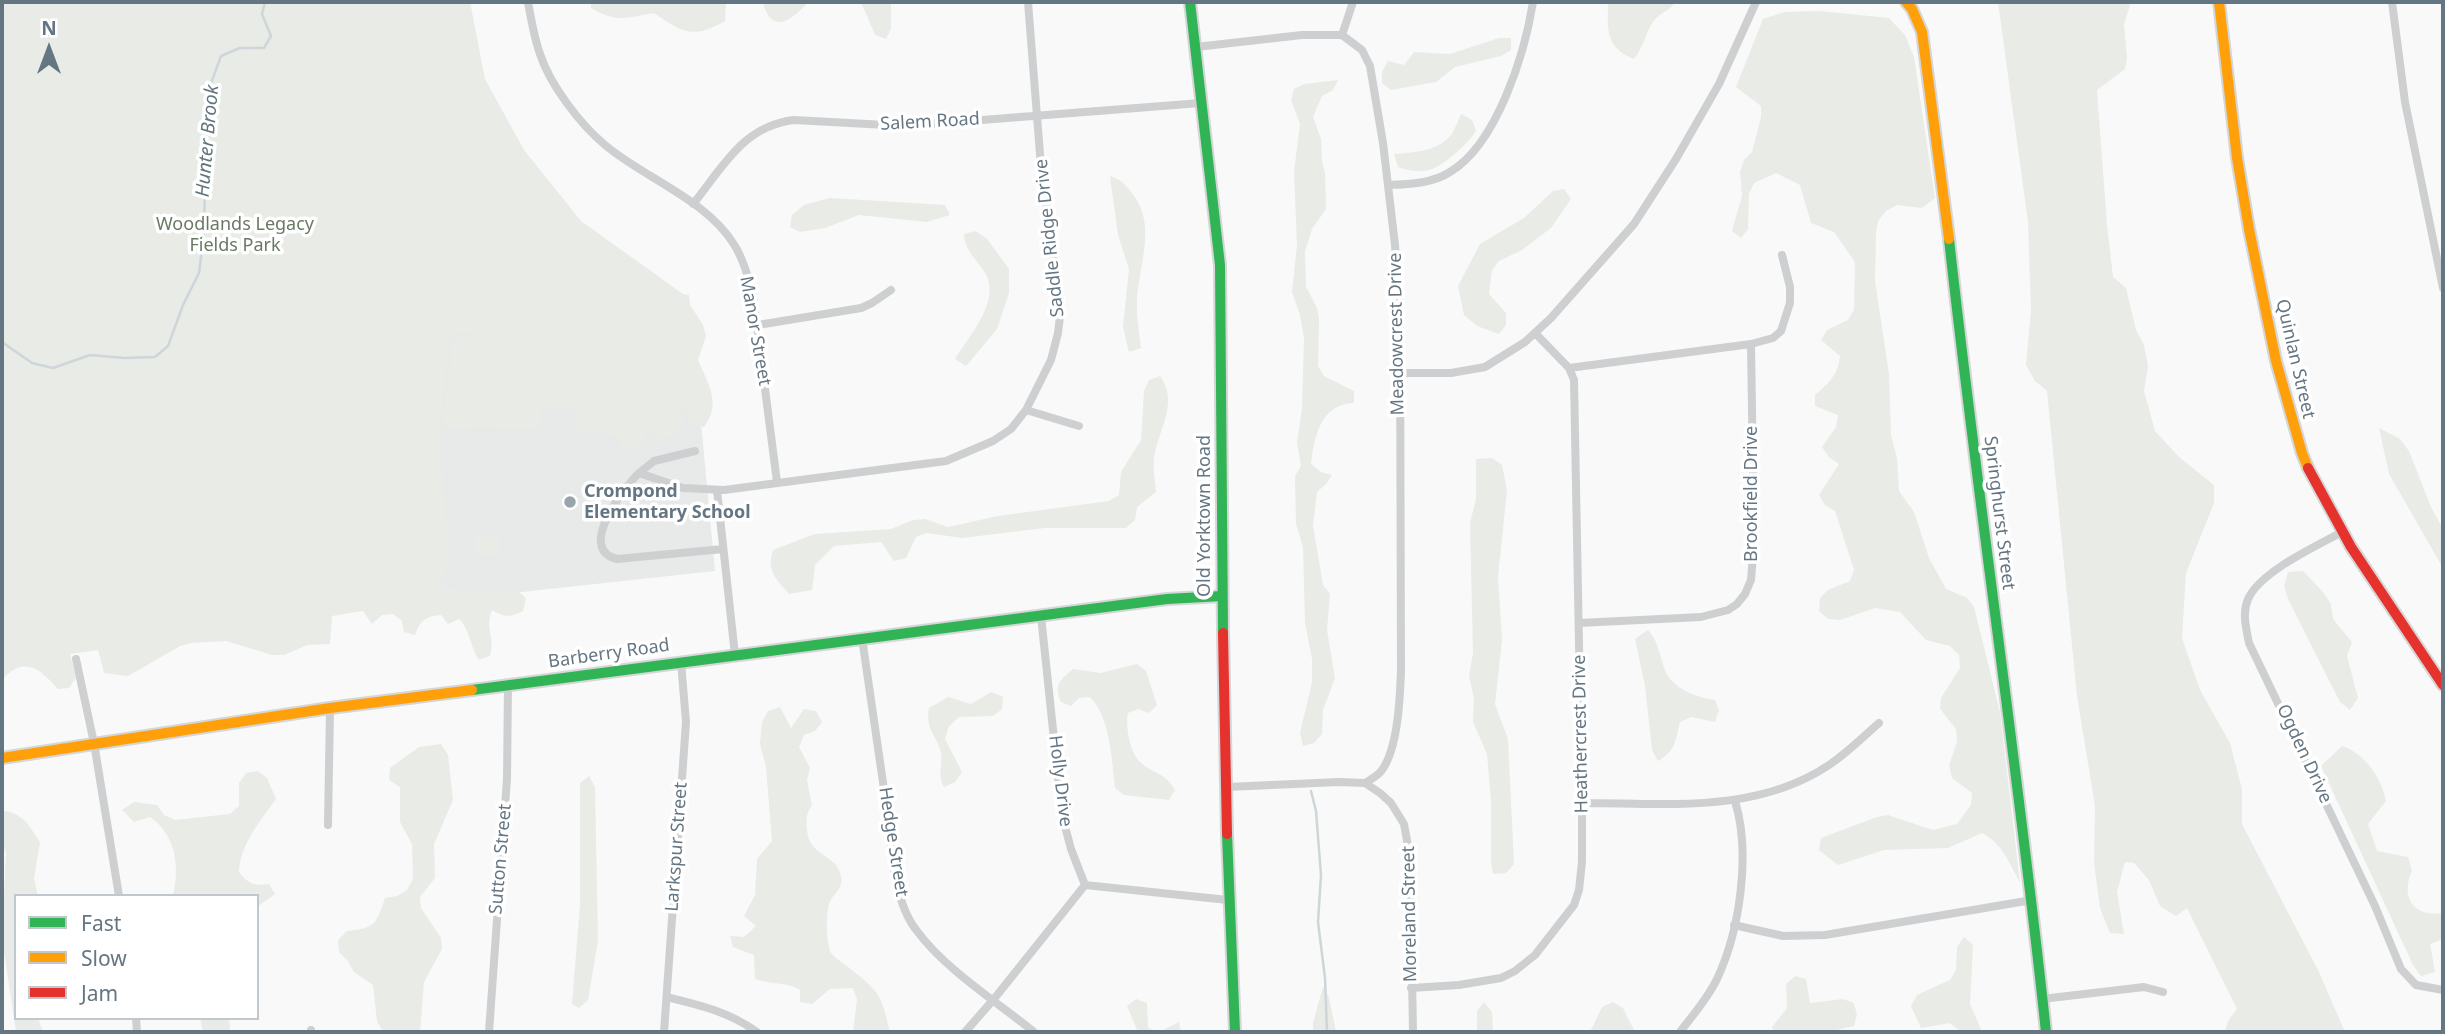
<!DOCTYPE html>
<style>
body{margin:0}
#map{position:relative;width:2445px;height:1034px;overflow:hidden;background:#f9f9f9;font-family:"Noto Sans",sans-serif}
canvas{display:block}
.frame{position:absolute;inset:0;border:4px solid #657683;pointer-events:none}
.legend{position:absolute;left:14px;top:894px;width:245px;height:126px;box-sizing:border-box;background:#fff;border:2px solid #c1c8cd;margin:0;padding:9px 12px;list-style:none;font-size:21px;color:#657683}
.legend li{display:flex;align-items:center;gap:14px;height:35px}
.legend b{width:35px;border:2px solid #c1c8cd}
.north{position:absolute;left:14px;top:14px;width:70px;height:70px;-webkit-text-stroke:5px #fff;paint-order:stroke;rotate:0deg;font-size:19px;font-weight:700;line-height:28px;text-align:center;color:#657683}
.north::after{content:'';display:block;margin:auto;width:24px;height:32px;background:#657683;clip-path:polygon(50% 0,100% 100%,50% 72%,0 100%)}
</style>
<div id="map">
<canvas width="2445" height="1034"></canvas>
<div class="frame"></div>
<ul class="legend">
<li><b style="height:9px;background:#30b455"></b>Fast</li>
<li><b style="height:9px;background:#ff9f0a"></b>Slow</li>
<li><b style="height:9px;background:#e5322d"></b>Jam</li>
</ul>
<div class="north">N</div>
</div>
<script>
const context = document.querySelector('canvas').getContext('2d');
context.lineJoin = 'round';
function fill(path, color) { context.fillStyle = color; context.fill(path, 'evenodd'); }
function strokePath(path, color, width, dash) { context.strokeStyle = color; context.lineWidth = width; context.lineCap = dash ? 'butt' : 'round'; context.setLineDash(dash || []); context.stroke(path); }
function label(font, color, halo, rows, align = 'center') {
  context.font = font + ' "Noto Sans",sans-serif'; context.lineWidth = 7; context.setLineDash([]); context.textBaseline = 'middle'; context.strokeStyle = halo; context.fillStyle = color; for (const [text, x, y, turn = 0] of rows) {
    context.save(); context.translate(x, y); context.rotate((+turn || 0) * Math.PI / 180); context.textAlign = isNaN(turn) ? turn : align; if (halo) context.strokeText(text, 0, 0); context.fillText(text, 0, 0); context.restore();
  }
}
const built = new Path2D(`
 M674 293 689 295 715 571 430 602 432 433 448 331Z`);
const green = new Path2D(`
 M2 2H470L485 79 524 150 581 221 683 294 703 325 706 336 698 360C708 384 722 403 704 427L693 424 679 405V409L674 410 682 415 683 421 675 435 658 439 648 429 643 442 626 453 613 435 575 431V409H541L540 429 442 428 453 339 502 328 450 335 439 435 449 544 447 567 442 578 443 589 517 590 526 598 523 611C510 618 504 617 492 610 484 629 496 636 490 656L479 660C470 647 471 631 459 619L448 624 441 615C426 616 420 621 415 635L404 632 402 621 393 614 382 615 372 624 363 611 332 616 330 644 307 645 284 655H272L226 641 191 643 180 646 128 676 104 673 98 650 70 654 76 678 69 688 58 689C40 669 24 655 2 680Z
 M591 2H726L725 21C692 40 682 32 654 13 626 18 616 23 591 8Z
 M763 2H808C793 20 771 36 763 2Z
 M861 2H891V29L886 39 875 35Z
 M1608 2H1675C1670 11 1659 13 1653 22 1645 34 1643 48 1634 59 1604 47 1608 29 1608 2Z
 M1998 2H2131L2124 24 2127 59 2125 69 2097 90 2107 225 2113 277 2126 288 2136 330 2144 345 2148 366 2144 391 2155 431 2179 457 2214 485V503L2186 573 2182 638 2200 690 2230 743 2242 789V824L2319 972 2345 1032H2225L2228 1021 2237 1009 2187 908 2176 916 2160 906 2149 880 2134 863 2125 862 2117 892 2124 934 2110 933 2100 908 2094 863 2095 806 2077 696 2047 391 2035 381 2026 365 2031 310 2028 222Z
 M1819 11 1889 18 1905 35 1914 57 1935 198 1922 208 1897 205 1886 211 1878 221 1876 233 1875 281 1889 374 1891 435 1897 458 1899 491 1914 512 1929 558 1946 589 1967 598 1974 607 2000 712 2020 883C2010 864 2002 843 1982 833L1948 848 1884 850 1838 865 1819 850 1821 838 1877 817 1888 815 1933 830 1957 824 1971 805 1972 793 1952 778 1949 765 1957 742 1956 729 1940 709 1941 698 1960 668 1959 655 1950 646 1926 640 1900 612 1875 608 1840 620 1828 619 1819 611 1820 598 1828 590 1850 581 1854 570 1835 511 1825 505 1819 495 1839 464 1829 457 1822 447 1836 427 1838 415 1815 406V395C1829 383 1838 375 1840 356L1821 340 1827 330 1848 320 1854 310 1855 262 1834 232 1811 223 1800 185 1776 173 1754 183 1749 194 1748 229 1741 238 1732 231 1742 196 1740 172 1744 160 1752 152 1761 117V106L1736 87 1763 19 1785 12Z
 M1499 38H1511V50L1501 56 1455 67 1436 82 1391 90 1382 83V72L1388 61 1404 65 1414 52 1450 54Z
 M1338 80 1333 90 1322 96 1313 117 1321 139 1322 162 1325 173 1326 209 1312 229 1305 252 1306 287 1317 308 1319 319 1318 366 1324 376 1354 391V403C1321 404 1314 436 1311 464L1321 472 1332 475 1326 484 1317 492 1313 526 1323 585 1330 594 1327 630 1335 678 1323 710 1322 734 1314 743 1303 746 1300 733 1312 682V659L1305 623 1303 547 1296 524 1295 476 1301 466 1297 443 1302 408 1304 338 1300 315 1292 292 1297 245 1294 172 1300 124 1291 100 1294 89 1304 84Z
 M1461 114 1472 120 1476 131C1469 143 1445 164 1432 169 1422 173 1408 171 1398 167L1394 154C1413 153 1439 151 1451 135 1455 129 1458 121 1461 114Z
 M1110 176C1120 179 1124 183 1131 192 1157 222 1140 262 1137 298 1136 314 1139 332 1141 348L1129 352 1123 327 1129 269 1118 235Z
 M1564 189 1571 199 1551 228 1522 250 1499 261 1492 270 1489 294 1506 313V325L1499 334 1477 326 1464 315 1458 286 1480 244 1524 218 1553 191Z
 M830 198 945 205 950 215 927 222 859 215 825 228 800 232 790 227 792 215 804 205Z
 M976 231 987 239 1009 269V293L997 329 966 366 955 359C969 336 1003 299 984 271 975 257 965 251 964 234Z
 M1160 376C1178 401 1161 426 1155 452 1152 464 1155 480 1156 492L1137 507 1135 520 1126 528H1045L962 538 927 533 916 537 906 558 894 561 881 542 834 546 815 565 812 590 789 594C776 578 766 572 773 550L815 534 891 529 913 520 925 519 948 527 998 516 1109 501 1119 495 1121 472 1141 440 1144 391 1149 380Z
 M2379 428 2400 439 2409 451 2431 507 2443 529V568L2389 474Z
 M1492 458 1502 465 1507 490 1498 577 1502 640 1495 704 1508 739 1514 864 1506 873 1493 874 1491 863V801L1487 754 1473 722 1474 699 1469 676 1473 653 1470 523 1476 499V459Z
 M476 534H498V555L476 556Z
 M2303 571 2323 592 2331 604 2333 619 2352 642 2347 656 2358 698 2350 710 2340 702 2288 599 2284 586 2288 572Z
 M1648 630C1659 642 1659 655 1665 670 1671 688 1698 698 1715 700L1719 710 1715 722 1691 717 1680 722C1675 741 1676 751 1658 761L1652 750 1645 686 1635 639Z
 M1137 664 1146 671 1157 705 1149 713 1138 709 1128 713C1125 725 1130 753 1140 762 1153 774 1165 772 1175 790L1169 800 1124 795 1115 788C1112 761 1110 716 1090 697L1079 698 1071 706 1061 702C1054 685 1059 681 1073 669L1100 673Z
 M991 692 1003 697 1002 709 993 716 959 717 949 726 945 739 962 772 955 782 944 787C937 773 943 766 941 753 937 734 925 731 929 708L948 697 971 704Z
 M780 707 791 728 804 709 816 711 822 722 815 731 804 735 799 747 810 768 807 780 812 805C806 814 806 819 807 830 809 857 836 853 841 876 844 889 833 893 829 904 826 913 826 945 831 953 836 959 846 965 852 970 882 994 881 996 890 1032H853L857 999 853 988 830 989 812 1004 800 1002V990C786 981 771 985 755 979L754 955 733 947 730 936 744 937 756 926 744 916 755 895 757 859 772 841 766 767 760 744 762 722 768 711Z
 M441 744 448 755 453 800 434 844 435 878 420 897 421 908 441 938 442 949 424 982 420 1032H383L377 1021 373 985 354 972 348 961 339 952 338 940 347 931C375 928 376 925 385 898L397 896 407 890 413 879 412 844 400 822V787L389 780 390 768 419 747Z
 M2342 746C2364 753 2382 778 2386 801L2368 824 2377 851 2408 857 2412 871C2400 897 2414 918 2443 913V939L2430 944 2435 972 2421 976 2413 965 2321 766Z
 M258 771 267 778 276 799C260 821 240 845 239 872 248 884 255 886 269 884L275 894 257 907V896H173C180 867 176 835 150 817L134 822 122 810 134 802 157 805 164 815 175 820 230 814 239 806V783L246 773Z
 M589 776 595 787 598 940 588 1000 579 1008 572 1004 580 905V783Z
 M5 811C25 815 29 826 40 842L34 878 38 896H16V1018H38L43 1032H16L2 938 6 853 2 843V812Z
 M1964 937 1973 945 1970 1004 1982 1032H1961L1950 1023 1921 1028 1911 1006 1917 995 1950 980 1956 970 1957 947Z
 M1795 976 1806 979 1810 1003 1843 999 1854 1003 1857 1015 1854 1026 1828 1032H1774L1772 1027 1787 1008 1786 984Z
 M1323 987 1329 997 1336 1032H1313V1023Z
 M1136 999 1147 1003 1148 1028 1159 1032 1179 1022 1181 1032H1138L1127 1006Z
 M1484 1002 1492 1012 1493 1032H1477V1011Z
 M1613 1002 1623 1008 1635 1032H1588L1592 1028 1602 1007Z
 M200 1018H229L230 1032H203Z`);
const stream = new Path2D(`
 M2 342 32 363 53 368 90 355 124 358 155 357 168 346 183 305 199 273 204 234 206 128 210 86 221 56 240 48H264L271 36 262 14 265 2
 M1311 791 1316 811 1321 875 1318 922 1325 978 1327 1032`);
const street = new Path2D(`
 M528 2C531 19 534 37 540 54 550 85 580 124 605 145 644 178 708 200 735 246 744 261 749 279 753 296L777 482
 M2392 2 2405 102 2443 288
 M1342 35 1353 2
 M1196 47 1302 35H1342L1362 50 1370 66 1383 143 1395 245 1400 313 1401 671C1400 698 1398 748 1382 770 1378 776 1371 779 1365 783
 M1388 185C1409 184 1431 184 1450 172 1497 144 1525 53 1533 2
 M693 204C723 167 743 126 794 120L904 126 1201 103
 M758 325 861 308 872 303 891 290
 M1535 333 1569 368 1751 344 1773 338 1781 331 1790 303V287L1782 255
 M1400 373H1451L1485 367 1525 342 1551 318 1634 224 1676 159 1719 84 1756 2
 M1026 410 1079 426
 M639 473 654 461 695 451
 M717 490 735 655
 M2342 532C2315 547 2261 571 2248 599 2242 613 2246 628 2249 643L2375 906 2401 969 2416 985 2443 990
 M723 549 617 559C576 549 624 488 639 473L683 488 724 490 946 461 993 441 1011 429 1026 410 1051 360 1058 333 1061 308 1041 167 1028 2
 M1041 616 1062 815 1071 849 1085 885 1228 900
 M1579 623 1701 617 1728 610 1737 604 1745 594 1751 580 1754 543 1751 344
 M862 638C870 693 878 748 886 803 891 841 892 900 917 931 945 969 997 1002 1034 1032
 M76 659 94 743 119 896
 M1227 787 1339 782 1365 783 1380 793 1391 803 1404 824 1410 857 1413 1032
 M1582 803C1666 803 1756 814 1829 765 1847 753 1863 737 1879 723
 M328 825 330 708
 M1734 925 1783 936 1825 935 2032 900
 M1411 988 1459 985 1501 978 1515 971 1535 955 1574 905 1579 890 1582 862V803L1574 380 1569 368
 M667 997C700 1005 729 1012 757 1032
 M2042 999 2144 987 2163 992
 M136 1018 137 1032
 M311 1030V1032
 M489 1032 507 779 508 685
 M664 1032 686 722 681 662
 M965 1032 994 999 1085 885
 M1680 1032C1693 1015 1708 998 1717 979 1740 930 1751 853 1735 801`);
const fast = new Path2D(`
 M1190 2 1220 265 1223 633
 M1949 239C1978 504 2018 767 2046 1032
 M472 690 1167 599 1222 596
 M1227 834 1235 1032`);
const slow = new Path2D(`
 M1906 2 1912 9 1922 32 1949 239
 M2219 2 2237 158 2249 229 2276 361 2302 453 2308 468
 M2 758 330 708 472 690`);
const jam = new Path2D(`
 M2308 468 2351 547 2443 685
 M1223 633 1227 834`);
const markers = [
 [570,502,7,"#99a4ac"]
];
const streetNames = [
 ["Salem Road",930,122,-3],
 ["Saddle Ridge Drive",1050,238,-96],
 ["Manor Street",755,331,80],
 ["Meadowcrest Drive",1397,334,-91],
 ["Quinlan Street",2295,359,77],
 ["Brookfield Drive",1752,494,-90],
 ["Springhurst Street",1999,513,83],
 ["Old Yorktown Road",1205,516,-90],
 ["Barberry Road",609,654,-8],
 ["Heathercrest Drive",1581,734,-91],
 ["Ogden Drive",2304,754,65],
 ["Holly Drive",1060,781,83],
 ["Hedge Street",893,842,81],
 ["Larkspur Street",677,847,-86],
 ["Sutton Street",501,859,-85],
 ["Moreland Street",1410,914,-91]
];
const parkNames = [
 ["Woodlands Legacy",235,225],
 ["Fields Park",235,246]
];
const poiNames = [
 ["Crompond",584,492],
 ["Elementary School",584,513]
];
const waterNames = [
 ["Hunter Brook",208,141,-85]
];
fill(built, '#e8e9e9');
fill(green, '#e8ebe6');
strokePath(stream, '#ced6d9', 2.5);
strokePath(fast, '#d5d6d7', 14);
strokePath(slow, '#d5d6d7', 14);
strokePath(jam, '#d5d6d7', 14);
strokePath(street, '#cecfd0', 8);
strokePath(fast, '#30b455', 10);
strokePath(slow, '#ff9f0a', 10);
strokePath(jam, '#e5322d', 10);
for (const [x, y, r, color] of markers) { const dot = new Path2D(); dot.arc(x, y, r, 0, 2 * Math.PI); context.fillStyle = color; context.fill(dot); strokePath(dot, '#fff', 2.5); }
label('18px', '#657683', '#fff', streetNames);
label('18px', '#687a64', '#fff', parkNames);
label('bold 18px', '#657683', '#fff', poiNames, 'left');
label('italic 19px', '#60757c', '#fff', waterNames);
</script>
